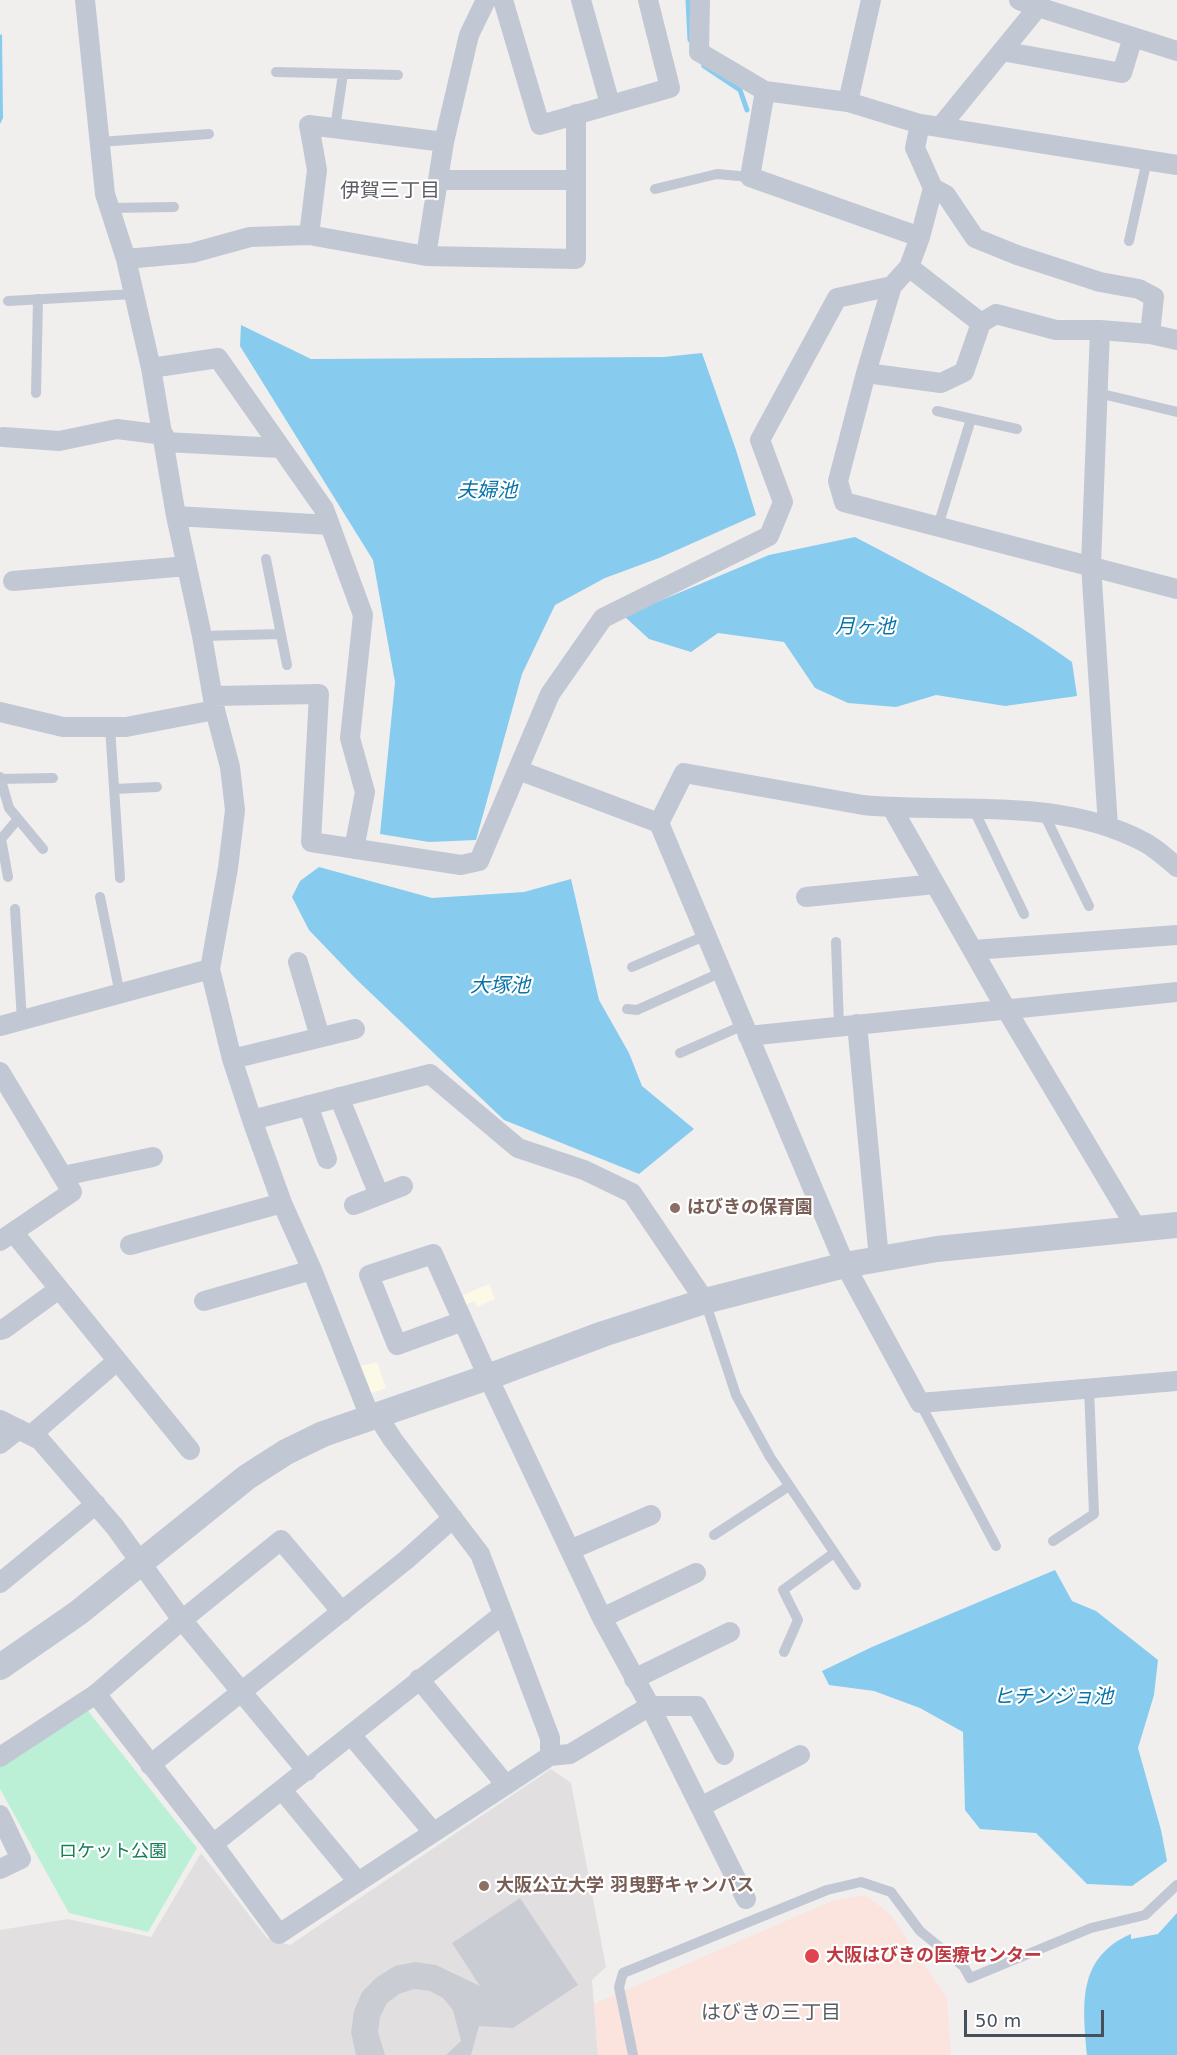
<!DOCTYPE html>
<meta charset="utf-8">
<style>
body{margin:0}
#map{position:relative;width:1177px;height:2055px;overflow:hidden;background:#f1eeee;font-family:"DejaVu Sans",sans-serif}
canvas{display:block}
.scale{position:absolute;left:964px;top:2010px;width:140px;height:27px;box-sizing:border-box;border:3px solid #464f5c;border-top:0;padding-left:8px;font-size:18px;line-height:21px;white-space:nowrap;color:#464f5c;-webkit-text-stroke:4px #fff;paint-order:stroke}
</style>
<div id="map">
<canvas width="1177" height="2055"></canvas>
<div class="scale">50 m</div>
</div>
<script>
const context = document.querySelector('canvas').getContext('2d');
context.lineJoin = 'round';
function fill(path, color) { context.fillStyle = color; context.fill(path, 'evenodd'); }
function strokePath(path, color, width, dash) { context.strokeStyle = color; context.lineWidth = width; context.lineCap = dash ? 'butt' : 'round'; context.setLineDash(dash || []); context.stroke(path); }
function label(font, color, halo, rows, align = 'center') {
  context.font = font + ' "DejaVu Sans","Noto Sans JP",sans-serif'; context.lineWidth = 4.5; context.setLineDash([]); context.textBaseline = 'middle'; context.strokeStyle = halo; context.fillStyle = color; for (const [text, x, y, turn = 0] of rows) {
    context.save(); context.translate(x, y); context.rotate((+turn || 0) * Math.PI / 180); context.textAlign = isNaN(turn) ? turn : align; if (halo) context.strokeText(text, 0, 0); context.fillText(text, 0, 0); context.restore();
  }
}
const commercial = new Path2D(`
 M489 1284 495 1299 477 1307 475 1301 466 1304 463 1295Z
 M359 1361 361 1366 377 1362 386 1388 355 1399 343 1366Z`);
const education = new Path2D(`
 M551 1769 571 1783 606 1967 592 1980 598 2055H0V1930L68 1919 151 1937 201 1853 267 1938 290 1945Z`);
const medical = new Path2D(`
 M865 1895 890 1914 947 1998 951 2055H598L594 2004 832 1901Z`);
const green = new Path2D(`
 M88 1711 197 1848 148 1932 69 1913 0 1789V1767Z`);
const water = new Path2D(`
 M2 34 3 118 0 124V35Z
 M241 325 311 359 664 357 702 353 736 450 756 515 659 558 605 578 555 605 522 674 476 840 429 842 380 834 395 682 373 560 240 346Z
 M855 537C928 576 1005 613 1072 662L1077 696 1005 706 936 695 896 707 848 703 815 688 784 642 718 633 691 652 649 639 624 616 769 555Z
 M319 867 432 898 524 892 571 879 599 1000 629 1053 642 1086 694 1129 639 1174 504 1120 356 979 309 930 292 897 300 881Z
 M1055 1570 1072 1601 1096 1611 1158 1660 1154 1695 1138 1748 1161 1830 1167 1861 1132 1886 1087 1884 1036 1833 980 1829 965 1810 963 1732 920 1708 874 1691 829 1685 822 1671 872 1647Z
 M1177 1913V2055H1087C1083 2006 1076 1958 1131 1934V1939L1158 1934Z`);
const stream = new Path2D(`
 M688 0 690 40
 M704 66 740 90 747 110`);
const building = new Path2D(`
 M520 1898 578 1985 513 2028 479 2026 471 2055H446L461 2041 453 2010 443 1998 430 1991 414 1989 399 1994 387 2003 380 2017 378 2032 385 2055H356L351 2032 354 2011 362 1992 377 1977 395 1966 415 1962 436 1965 480 1986 452 1943Z`);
const service = new Path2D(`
 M276 72 398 75
 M335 128 343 74
 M100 142 209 134
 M655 189 717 174 750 177
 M110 208 174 207
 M1129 241 1147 160
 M8 301 134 294
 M36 393 38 299
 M1098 393 1177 412
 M937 411 1017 429
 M938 526 971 419
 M266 559 287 665
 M202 636 280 634
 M110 727 120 878
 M0 777 9 808 43 849
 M0 779 53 778
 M114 789 157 787
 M974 810 1024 914
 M1043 812 1089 906
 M8 877 1 839 18 819
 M100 897 120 994
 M15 909 22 1020
 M836 942 839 1026
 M632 967 707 935
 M627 1009 637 1010 722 972
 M680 1053 744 1025
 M705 1301 736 1395 770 1457 856 1585
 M920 1403 996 1546
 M714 1535 789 1486
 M1053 1541 1094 1514 1089 1388
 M784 1652 798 1620 783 1590 834 1553
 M633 2055 619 1987 623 1973 827 1890 861 1882 891 1892 920 1931 964 1967 970 1978 1091 1928 1145 1915 1177 1885`);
const minor = new Path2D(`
 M85 0 105 194 126 259
 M503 0 540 125 670 88 648 0
 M581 0 610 104
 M700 0 699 52 765 91 848 102 871 0
 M1038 7 1177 51
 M1002 51 1122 73 1133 37
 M765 91 750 177 920 237
 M848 102 920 124 1177 165
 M920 124 915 148 933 188 920 237 909 267 981 323
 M941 126 1038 7 1019 0
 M438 180H576
 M933 188 946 195 975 238 1017 255 1100 282 1139 289 1154 297 1150 334
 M309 235 317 170 309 125 444 142
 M426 256 576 259V114
 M909 267 892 286 866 373 838 481 844 502 1177 589
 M1100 330 1091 565 1108 826
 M151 368 218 358 324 509 363 615 350 738 365 792 354 849
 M866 373 941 383 964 372 981 323 996 314 1056 330H1100L1150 334 1177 340
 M3 437 59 441 117 429 164 435
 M165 442 280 448
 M176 516 330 525
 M13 581 187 566
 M213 696 319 694 311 842 461 865 479 861 550 694 603 618 769 536 783 502 760 440 837 298 892 286
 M0 712 63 727H126L215 710
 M518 770 659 823 845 1265 920 1403 1177 1381
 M892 808 1006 1009 1137 1229
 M659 823 684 773 863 805C957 814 1057 796 1144 842 1156 848 1166 858 1177 867
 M806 897 935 884
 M973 950 1177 935
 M298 962 320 1037
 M857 1024 879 1259
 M0 1026 210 969
 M748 1036 1177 992
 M232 1059 355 1029
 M0 1072 72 1192 0 1241
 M339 1097 379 1195
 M308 1105 327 1159
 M252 1120 430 1074 518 1148 584 1170 632 1193 705 1301
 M63 1176 153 1157
 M354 1205 403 1186
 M13 1232 190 1450
 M130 1245 282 1203
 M204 1301 312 1270
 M463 1321 397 1345 369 1275 433 1254 488 1377 602 1618 650 1706 746 1899
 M0 1330 4 1329 59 1289
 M370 1417 312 1270 282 1203 252 1120 232 1059 210 969 228 868 235 810 230 767 215 710 202 636 176 516 151 368 126 259 192 253 250 237 309 235 426 256 444 142 469 35 486 0
 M0 1420 40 1440 115 1527 182 1620 307 1771
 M31 1435 117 1361
 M0 1444 19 1429
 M570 1550 651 1515
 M0 1583 96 1504
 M602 1618 696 1573
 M419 1679 506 1785
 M634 1679 730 1632
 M96 1694 213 1844 503 1614 480 1554 393 1440 377 1415
 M351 1735 433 1832
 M550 1756 570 1754 650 1706H697L724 1755
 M0 1757 96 1694 182 1620 281 1540 342 1612
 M150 1765 406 1560 453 1518
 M700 1807 800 1755
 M0 1815 21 1859 0 1869
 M213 1844 279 1934 358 1882 282 1790
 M358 1882 550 1756V1738L503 1614`);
const tertiary = new Path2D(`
 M0 1667 78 1613 247 1477 286 1452 323 1434 488 1377 603 1334 705 1301 845 1265 937 1249 1177 1225`);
const markers = [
 [675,1208,6,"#8d6e63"],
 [484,1886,6,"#8d6e63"],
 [812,1956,8,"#e0444e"]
];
const educationNames = [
 ["はびきの保育園",687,1208],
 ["大阪公立大学 羽曳野キャンパス",496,1886]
];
const parkNames = [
 ["ロケット公園",113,1852]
];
const healthNames = [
 ["大阪はびきの医療センター",826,1956]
];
const neighbourhoodNames = [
 ["伊賀三丁目",390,192],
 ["はびきの三丁目",771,2014]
];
const waterNames = [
 ["夫婦池",487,492],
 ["月ヶ池",865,628],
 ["大塚池",500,987],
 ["ヒチンジョ池",1053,1698]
];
fill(commercial, '#fcf9e7');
fill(education, '#e2dfe0');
fill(medical, '#fbe4de');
fill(green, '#bbf0d6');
fill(water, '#87cbee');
strokePath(stream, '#87cbee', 5);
fill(building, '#caccd4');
strokePath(service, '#c1c8d4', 10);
strokePath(minor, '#c1c8d4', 20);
strokePath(tertiary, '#c1c8d4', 26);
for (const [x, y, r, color] of markers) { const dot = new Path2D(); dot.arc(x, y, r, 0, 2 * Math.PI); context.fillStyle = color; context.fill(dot); strokePath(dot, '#fff', 2); }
label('bold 18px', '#785e54', '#fff', educationNames, 'left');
label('18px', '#157f58', '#fff', parkNames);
label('bold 18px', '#be3a42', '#fff', healthNames, 'left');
label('20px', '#5b5d63', '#fff', neighbourhoodNames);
label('italic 20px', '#0974ab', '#fff', waterNames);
</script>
